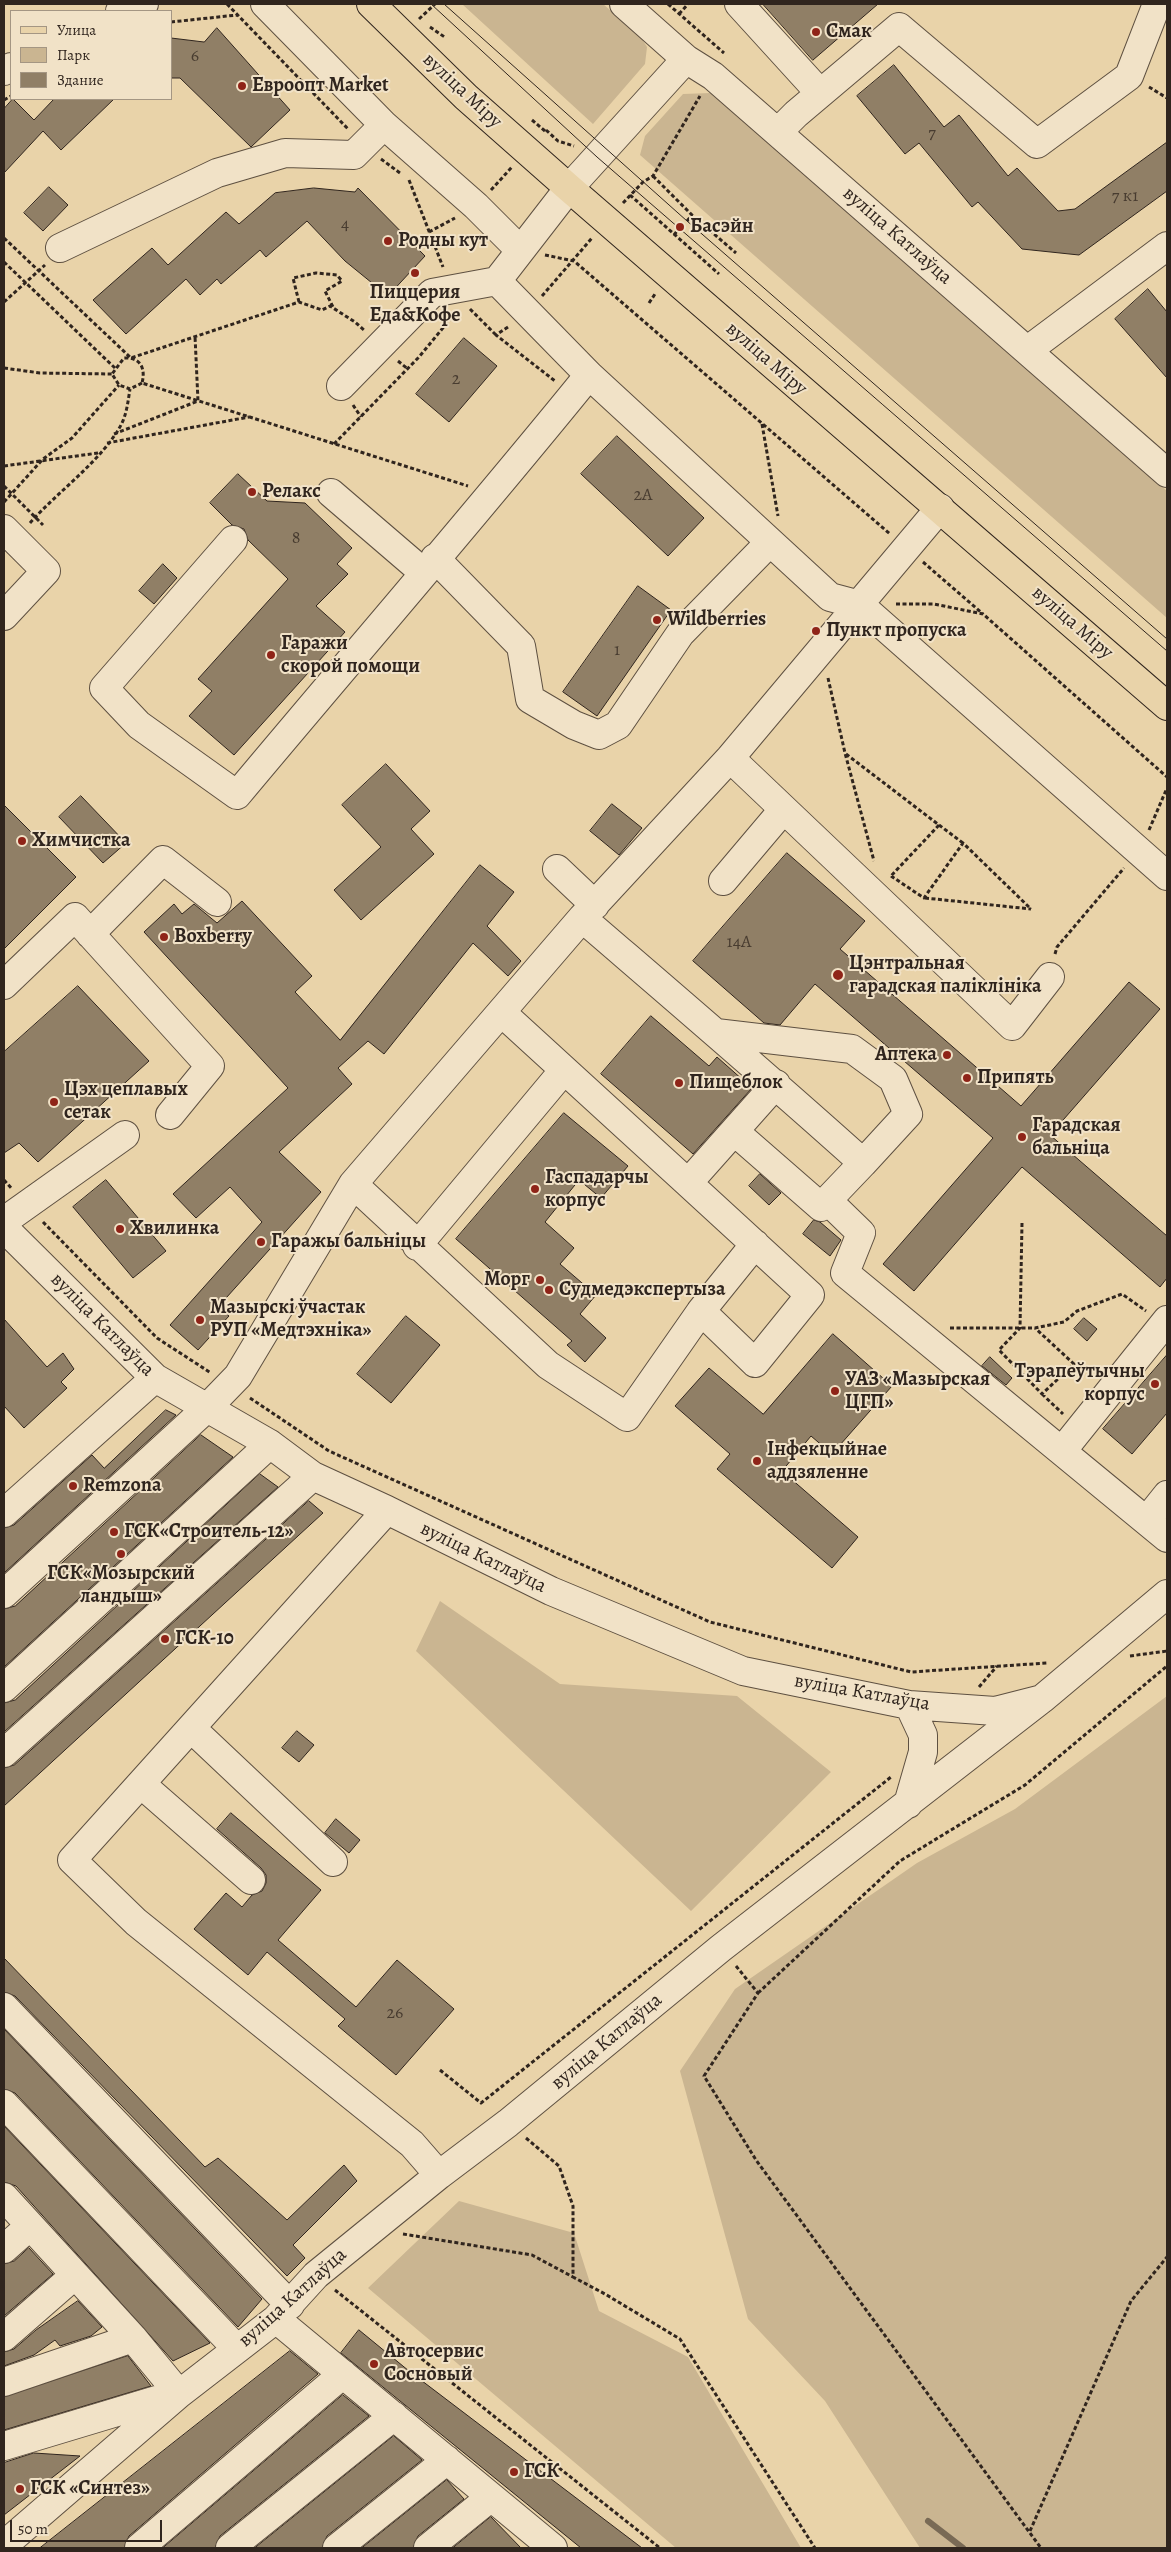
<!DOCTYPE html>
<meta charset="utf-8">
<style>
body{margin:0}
#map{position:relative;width:1171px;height:2552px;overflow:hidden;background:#e9d3a9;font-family:Alegreya,serif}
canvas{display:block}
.frame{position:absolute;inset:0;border:5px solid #30251e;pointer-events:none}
.legend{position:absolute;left:10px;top:10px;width:162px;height:90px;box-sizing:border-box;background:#f1e2c7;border:1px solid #a49683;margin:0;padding:6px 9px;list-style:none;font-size:15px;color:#30251e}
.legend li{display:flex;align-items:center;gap:10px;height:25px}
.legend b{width:25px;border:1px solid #a49683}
.scale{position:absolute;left:10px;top:2520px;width:152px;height:22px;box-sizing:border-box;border:2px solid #30251e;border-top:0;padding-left:6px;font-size:15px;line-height:18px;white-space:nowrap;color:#30251e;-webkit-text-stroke:4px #f1e2c7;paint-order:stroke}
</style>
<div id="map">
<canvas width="1171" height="2552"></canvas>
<div class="frame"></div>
<ul class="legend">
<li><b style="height:6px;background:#e9d3a9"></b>Улица</li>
<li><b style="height:14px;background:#cab591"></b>Парк</li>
<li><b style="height:14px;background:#907f66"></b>Здание</li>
</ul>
<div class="scale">50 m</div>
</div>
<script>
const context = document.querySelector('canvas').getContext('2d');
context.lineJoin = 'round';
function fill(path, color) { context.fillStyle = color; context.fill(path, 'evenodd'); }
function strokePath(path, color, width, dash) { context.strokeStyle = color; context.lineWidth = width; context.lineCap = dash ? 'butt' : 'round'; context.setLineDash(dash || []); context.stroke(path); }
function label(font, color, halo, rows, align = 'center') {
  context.font = font + ' Alegreya,serif'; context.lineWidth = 4; context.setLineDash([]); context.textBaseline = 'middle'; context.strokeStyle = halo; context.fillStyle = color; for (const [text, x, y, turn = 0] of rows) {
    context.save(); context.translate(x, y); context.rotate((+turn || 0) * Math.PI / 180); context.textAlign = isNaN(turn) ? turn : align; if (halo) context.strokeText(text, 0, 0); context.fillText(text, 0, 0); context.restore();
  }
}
const green = new Path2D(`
 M462 4H603L640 36 647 47 645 64 593 124Z
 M711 93 1167 491V618L640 155 645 136 683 94Z
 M440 1601 560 1684 737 1696 831 1772 691 1911 416 1651Z
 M1167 1696V2548H920L825 2401 748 2319 680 2071 735 1989 917 1863 1015 1809Z
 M459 2201 574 2233 599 2311 688 2357 801 2548H676L368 2288Z`);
const stream = new Path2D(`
 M928 2521 963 2548`);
const building = new Path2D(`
 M763 4H878L813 60Z
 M217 28 290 110 251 147 180 78H171V38L204 42Z
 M894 65 944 127 959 115 1008 176 1017 168 1058 211 1075 209 1167 142V191L1079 255 1022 249 978 202 972 207 919 143 905 154 857 96Z
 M13 99 34 120 54 99H114L61 150 43 131 4 173V109Z
 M49 187 68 205 43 231 24 213Z
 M314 188 355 192 358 188 425 256 388 296 345 261 307 221 266 257 260 250 221 284 217 279 200 295 186 279 126 334 93 300 152 248 168 265 226 212 239 224 275 193Z
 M1148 289 1167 312V378L1115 319Z
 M464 338 497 366 449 422 416 394Z
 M617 436 704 518 668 556 581 474Z
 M238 474 267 501 305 503 352 548 337 564 348 574 316 606 345 632 234 755 189 716 212 691 198 679 288 579 248 540 244 529 232 525 210 503Z
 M163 564 177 578 154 604 139 591Z
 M638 586 671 610 597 716 563 692Z
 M386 764 430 811 411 829 434 854 361 920 334 890 381 847 342 805Z
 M81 796 126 843 103 863 59 817Z
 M612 804 642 828 619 855 590 831Z
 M4 805 76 877 4 949Z
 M787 853 865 921 840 949 1021 1106 1129 982 1160 1009 1050 1135 1167 1236V1278L1160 1287 1022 1167 914 1291 883 1264 993 1138 815 984 780 1025 764 1023 693 961Z
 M480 865 514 892 487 926 521 961 508 976 473 943 384 1054 368 1041 338 1068 352 1084 279 1152 321 1192 218 1307 229 1316 198 1350 170 1325 262 1222 230 1187 196 1218 173 1194 288 1088 144 932 174 904 182 914 194 904 217 923 242 901 312 976 295 992 340 1040Z
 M78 986 149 1061 38 1162 19 1143 4 1153V1052Z
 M651 1016 709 1066 717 1057 752 1088 693 1154 601 1074Z
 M564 1113 628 1166 601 1198 579 1180 545 1222 574 1248 560 1264 596 1295 580 1314 606 1338 585 1362 567 1345 572 1341 456 1239Z
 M760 1174 781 1193 769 1205 749 1186Z
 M106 1180 166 1251 133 1278 73 1207Z
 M814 1220 820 1222 841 1240 830 1256 803 1234Z
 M406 1316 440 1345 391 1403 357 1374Z
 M1084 1318 1097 1329 1087 1341 1074 1329Z
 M4 1319 47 1367 63 1353 74 1369 61 1382 67 1388 24 1428 4 1406Z
 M833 1334 892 1386 832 1454 811 1436 782 1471 858 1537 832 1568 717 1469 730 1454 675 1406 709 1368 763 1414Z
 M1167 1355V1413L1132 1454 1103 1429Z
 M990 1357 1012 1378 1006 1385 982 1366Z
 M166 1410 176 1415 4 1573V1528L14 1525 92 1455 104 1468Z
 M201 1435 233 1457 4 1667V1609L15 1606Z
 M260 1474 278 1487 4 1732V1703L15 1700Z
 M309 1501 323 1513 4 1806V1768L14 1765Z
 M297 1731 314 1745 299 1762 282 1748Z
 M231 1813 321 1890 278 1940 356 2007 397 1960 454 2009 396 2075 338 2026 345 2019 267 1952 248 1975 194 1929 226 1893 242 1907 252 1895 262 1891 266 1883V1875L261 1868 217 1829Z
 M336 1819 360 1840 349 1853 325 1833Z
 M4 1958 205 2167 218 2158 287 2220 344 2165 357 2181 293 2245 305 2258 287 2276 15 1996 4 1992Z
 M4 2029 262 2299 238 2327 15 2093 4 2089Z
 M4 2126 210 2343 173 2361 16 2186 4 2182Z
 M29 2248 53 2274 4 2316V2264L14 2261Z
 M78 2301 102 2327 91 2336 60 2346 55 2340 34 2355 4 2366V2352L14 2349 36 2330Z
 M359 2330 409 2371 642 2548H581L341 2353Z
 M290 2351 318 2374 129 2536 124 2548H40Z
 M128 2356 151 2386 4 2430V2397Z
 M343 2395 369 2416 220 2536 215 2548H163Z
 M394 2436 422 2460 327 2536 322 2548H255Z
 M34 2453 80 2456 4 2515V2463Z
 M447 2480 464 2499 418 2536 413 2548H362Z
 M491 2517 521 2548H453Z`);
const path = new Path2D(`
 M227 4 349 130
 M668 4 724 53
 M679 14 688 4
 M419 19 435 4
 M171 22 237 15
 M430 27 446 38
 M1149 87 1167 98
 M4 100 11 96
 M532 120 545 131
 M546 130 558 141 574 146
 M381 159 400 173
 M653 176 692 215 736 253
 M409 180 443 267
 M491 190 512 167
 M630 195 719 274
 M623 203 643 182 653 176 700 96
 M687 221 692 215
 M429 232 455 218
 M674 235 680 227
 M4 238 131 358 299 302 322 310 330 306 355 322 364 330
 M545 255 574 261 890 534
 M4 262 116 369
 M542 296 592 238
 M4 302 45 265
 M299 302 293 278 316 273 337 275 342 281 325 291 333 307
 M649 303 655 294
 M470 309 496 335
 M508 327 496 335 555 381
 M398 361 408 369
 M4 368 40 373 112 374
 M142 383 130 389 119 385 112 374 124 358C140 357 146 368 142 383L468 486
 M353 405 361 417
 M762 424 778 516
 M114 434 198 401 195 336
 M107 443 249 417
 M334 444 419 357 456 312
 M4 466 98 453
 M4 486 43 525
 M4 502 43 459 72 438 119 385
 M30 523C57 492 104 459 122 423 127 412 128 401 130 389
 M923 562 983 614
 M896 604H934L983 614 1167 777
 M828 678 845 753 874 861
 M846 754 939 825 891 876
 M939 825 963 843
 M1149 830 1167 788
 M891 876 924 898 963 843 1031 909
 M925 898 1031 909
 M1055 954 1057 947 1124 868
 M4 1180 12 1189
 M43 1222 157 1338 211 1373
 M1022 1223 1020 1328 999 1350 1042 1394 1074 1364 1035 1328
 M950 1328H1035L1064 1322 1077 1311 1122 1294 1146 1311
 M1042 1394 1063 1414
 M250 1398 329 1451 710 1622 911 1672 1047 1663
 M1130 1656 1167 1651
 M979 1687 997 1666
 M736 1966 758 1993 704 2076 756 2160 1041 2548
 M758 1993 900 1861 1025 1785 1167 1666
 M440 2070 481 2103 891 1777
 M526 2138 559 2166 573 2206V2277L605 2294 680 2339 815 2548
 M403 2234 532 2255 573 2277
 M335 2290 660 2548
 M1030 2531 1131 2301 1167 2257`);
const minor = new Path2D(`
 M265 4 384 125 476 206 520 250
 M624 4 686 59 713 76 1167 473
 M739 4 820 93
 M120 11 144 4
 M4 71 11 67
 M778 132 796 114 899 27 1037 144 1129 76 1157 4
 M60 248 217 173 285 153 354 155 384 125
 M1028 350 1167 246
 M589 375 830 597 860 605 1167 876
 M341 386 432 293 497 281
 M331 493 423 572
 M4 529 46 571 4 616
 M233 540 104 688 139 725 237 795C354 655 474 517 589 375L497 281 569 188 686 59
 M435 558 521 646 530 699 574 725 599 735 618 725 680 634 770 542
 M730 758 1012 1026 1050 977
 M557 869 595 905
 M723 881 783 810
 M582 918C676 999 771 1080 863 1163L908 1114 893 1079 852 1049 716 1033
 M90 934 163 860 217 902
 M4 985 75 917 210 1066 170 1115
 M501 1012 688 1183 776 1084
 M735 1132 821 1207 863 1163
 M688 1183 810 1295 755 1363 701 1311
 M353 1184 548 1365 627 1417 701 1311 755 1244
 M827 1200 861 1233 845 1273 1167 1538
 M4 1221 125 1135
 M4 1228 155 1378 270 1444 313 1476 387 1510 551 1591 743 1671 909 1705 995 1711 1042 1699 1167 1594
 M417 1246 564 1070
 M1062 1451 1167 1320
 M387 1510 72 1860 136 1922 412 2144 439 2175
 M4 1513 155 1378
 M1147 1520 1167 1495
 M4 1594 208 1407 238 1376 353 1184 582 918 730 758 940 508
 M4 1688 270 1444
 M191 1728 333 1862
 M4 1753 313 1476
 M141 1784 251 1880
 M908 1804 923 1752V1735L909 1705
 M4 2007 290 2305
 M4 2104 237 2349
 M4 2197 133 2338 179 2394
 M4 2249 30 2226
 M276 2319 553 2548
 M4 2337 75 2275
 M4 2382 133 2338
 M4 2446 170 2396
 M4 2545 179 2394 276 2319 316 2275 439 2175 508 2123 721 1948 1042 1699
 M139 2548 343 2374
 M230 2548 394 2416
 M337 2548 447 2460
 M428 2548 491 2497`);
const major = new Path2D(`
 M371 4 466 97 569 188 1167 706`);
const tram = new Path2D(`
 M431 4 597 157 1167 651
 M444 4 687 221 1167 639`);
const markers = [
 [816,32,5,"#8f2418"],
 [242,86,5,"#8f2418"],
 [680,227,5,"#8f2418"],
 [388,241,5,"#8f2418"],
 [415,273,5,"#8f2418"],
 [252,492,5,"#8f2418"],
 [657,620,5,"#8f2418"],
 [816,631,5,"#8f2418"],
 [271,655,5,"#8f2418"],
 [22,841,5,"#8f2418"],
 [164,937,5,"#8f2418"],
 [838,975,6,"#8f2418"],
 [947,1055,5,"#8f2418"],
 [967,1078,5,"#8f2418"],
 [679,1083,5,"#8f2418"],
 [54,1102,5,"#8f2418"],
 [1022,1137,5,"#8f2418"],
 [535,1189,5,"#8f2418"],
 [120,1229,5,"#8f2418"],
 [261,1242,5,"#8f2418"],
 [540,1280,5,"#8f2418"],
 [549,1290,5,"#8f2418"],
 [200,1320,5,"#8f2418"],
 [1155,1384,5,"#8f2418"],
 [835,1391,5,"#8f2418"],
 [757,1461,5,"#8f2418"],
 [73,1486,5,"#8f2418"],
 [114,1532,5,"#8f2418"],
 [121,1554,5,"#8f2418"],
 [165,1639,5,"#8f2418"],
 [374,2364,5,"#8f2418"],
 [514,2472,5,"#8f2418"],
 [20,2489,5,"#8f2418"]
];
const numberNames = [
 ["6",195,57],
 ["7",932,134],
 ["7 к1",1125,197],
 ["4",345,225],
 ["2",456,380],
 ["2А",643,496],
 ["8",296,539],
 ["1",617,651],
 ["14А",739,943],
 ["26",395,2014]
];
const poiNames = [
 ["Смак",826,32],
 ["Евроопт Market",252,86],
 ["Басэйн",690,227],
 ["Родны кут",398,241],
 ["Пиццерия",415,293,"center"],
 ["Еда&Кофе",415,316,"center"],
 ["Релакс",262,492],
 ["Wildberries",667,620],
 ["Пункт пропуска",826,631],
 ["Гаражи",281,644],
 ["скорой помощи",281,667],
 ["Химчистка",32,841],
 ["Boxberry",174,937],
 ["Цэнтральная",849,964],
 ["гарадская паліклініка",849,987],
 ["Аптека",937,1055,"right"],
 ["Припять",977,1078],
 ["Пищеблок",689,1083],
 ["Цэх цеплавых",64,1090],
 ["сетак",64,1113],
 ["Гарадская",1032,1126],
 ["бальніца",1032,1149],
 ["Гаспадарчы",545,1178],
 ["корпус",545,1201],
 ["Хвилинка",130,1229],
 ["Гаражы бальніцы",271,1242],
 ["Морг",530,1280,"right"],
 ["Судмедэкспертыза",559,1290],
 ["Мазырскі ўчастак",210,1308],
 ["РУП «Медтэхніка»",210,1331],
 ["Тэрапеўтычны",1145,1372,"right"],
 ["корпус",1145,1395,"right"],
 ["УАЗ «Мазырская",845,1380],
 ["ЦГП»",845,1403],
 ["Інфекцыйнае",767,1450],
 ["аддзяленне",767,1473],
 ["Remzona",83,1486],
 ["ГСК«Строитель-12»",124,1532],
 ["ГСК«Мозырский",121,1574,"center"],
 ["ландыш»",121,1597,"center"],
 ["ГСК-10",175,1639],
 ["Автосервис",384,2352],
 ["Сосновый",384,2375],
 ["ГСК",524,2472],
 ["ГСК «Синтез»",30,2489]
];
const streetNames = [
 ["вуліца Міру",462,91,43],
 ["вуліца Катлаўца",897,236,41],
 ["вуліца Міру",766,359,41],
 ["вуліца Міру",1072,623,41],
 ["вуліца Катлаўца",102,1325,45],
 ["вуліца Катлаўца",483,1558,26],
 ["вуліца Катлаўца",862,1693,10],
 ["вуліца Катлаўца",607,2042,-40],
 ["вуліца Катлаўца",293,2298,-42]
];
fill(green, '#cab591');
strokePath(stream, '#796a55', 6);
fill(building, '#907f66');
strokePath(building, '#30251e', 1);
strokePath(minor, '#5e5041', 30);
strokePath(major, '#30251e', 30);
strokePath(path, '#30251e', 3, [4, 2.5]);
strokePath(minor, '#f1e2c7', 28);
strokePath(major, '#e9d3a9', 28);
strokePath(tram, '#30251e', 1);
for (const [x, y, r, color] of markers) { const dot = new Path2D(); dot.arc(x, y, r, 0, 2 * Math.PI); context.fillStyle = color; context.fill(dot); strokePath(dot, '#f1e2c7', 2); }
label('18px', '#483c30', null, numberNames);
label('bold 20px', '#30251e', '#f1e2c7', poiNames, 'left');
label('20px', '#30251e', '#f1e2c7', streetNames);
</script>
